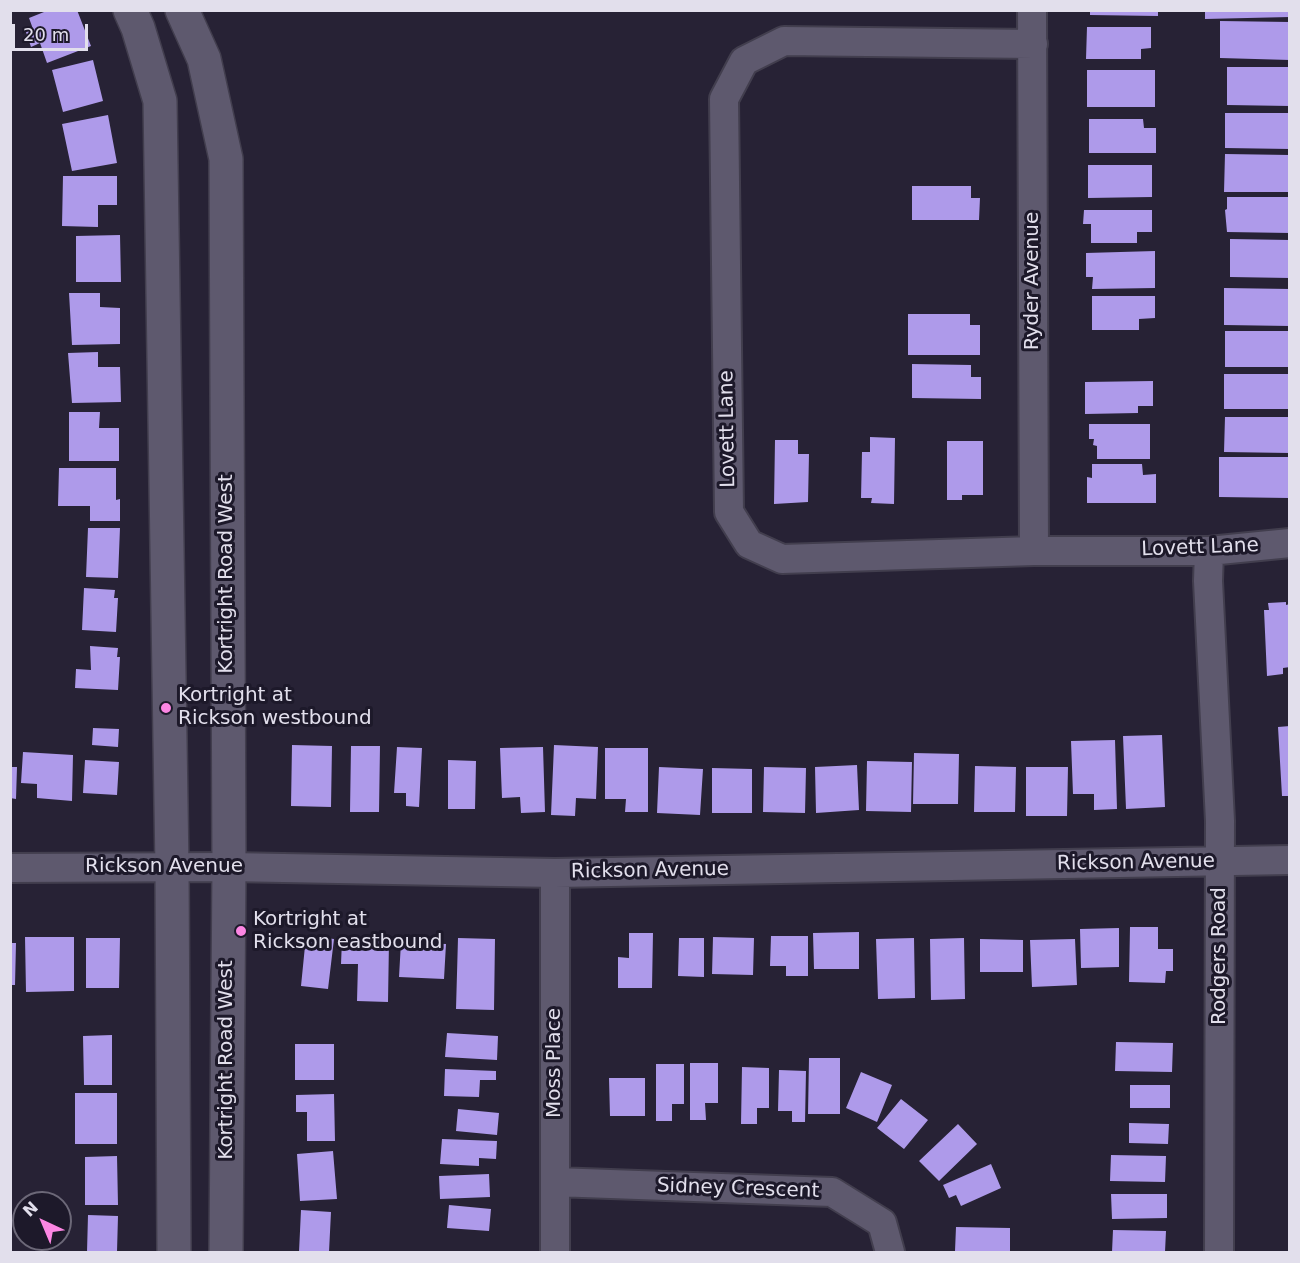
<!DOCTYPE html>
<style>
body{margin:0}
#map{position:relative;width:1300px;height:1263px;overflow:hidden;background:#272235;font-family:"DejaVu Sans",sans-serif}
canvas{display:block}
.frame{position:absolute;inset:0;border:12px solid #e2dfec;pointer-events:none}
.north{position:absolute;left:12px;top:1191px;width:60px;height:60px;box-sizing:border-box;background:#1d192a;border:2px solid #6c6878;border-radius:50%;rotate:316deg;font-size:16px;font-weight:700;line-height:24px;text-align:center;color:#e2dfec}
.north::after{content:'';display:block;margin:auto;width:21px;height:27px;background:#fc86e3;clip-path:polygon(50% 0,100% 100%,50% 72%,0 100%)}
.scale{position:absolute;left:12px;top:24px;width:76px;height:27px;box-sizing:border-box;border:3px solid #e2dfec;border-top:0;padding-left:8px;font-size:18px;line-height:21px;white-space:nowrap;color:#e2dfec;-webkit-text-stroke:4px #1d192a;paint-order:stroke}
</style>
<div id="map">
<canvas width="1300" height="1263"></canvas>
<div class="frame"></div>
<div class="north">N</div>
<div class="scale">20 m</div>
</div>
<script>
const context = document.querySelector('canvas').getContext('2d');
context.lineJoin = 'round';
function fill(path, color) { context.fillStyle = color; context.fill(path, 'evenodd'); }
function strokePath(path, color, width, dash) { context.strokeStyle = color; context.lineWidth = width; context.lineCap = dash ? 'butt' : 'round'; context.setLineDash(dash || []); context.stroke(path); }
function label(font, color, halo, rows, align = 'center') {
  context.font = font + ' "DejaVu Sans",sans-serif'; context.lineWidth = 6; context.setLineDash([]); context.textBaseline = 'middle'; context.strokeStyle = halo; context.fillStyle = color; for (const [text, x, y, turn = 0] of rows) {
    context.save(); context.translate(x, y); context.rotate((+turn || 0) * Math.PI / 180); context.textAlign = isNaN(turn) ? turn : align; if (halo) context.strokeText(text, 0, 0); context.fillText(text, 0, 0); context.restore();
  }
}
const building = new Path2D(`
 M49 10H77L91 46 47 63 40 43 31 47 26 32 33 29 29 18Z
 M1090 10H1158V16L1090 15Z
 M1205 10H1290V17L1205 19Z
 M1220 21 1290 22V60L1220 58Z
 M1087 27H1151V48L1141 49V59H1086Z
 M93 60 103 101 63 112 52 70Z
 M1227 67H1290V106L1227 105Z
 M1087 70H1155V107H1087Z
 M1225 113H1290V149L1225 148Z
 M108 115 117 163 72 171 62 124Z
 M1089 119H1143L1144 128H1156V153H1089Z
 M1225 154 1290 155V192H1224Z
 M1088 165H1152V197L1088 198Z
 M63 176H117V205H98V227L62 226Z
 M912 186H971V198H980L979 220H912Z
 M1227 197H1290V233L1227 232 1225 210 1227 209Z
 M1084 210H1152V232H1137V243H1091V224H1083Z
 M120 235 121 282H76V236Z
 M1230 239 1290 240V278L1230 277Z
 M1155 251V288L1092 289 1093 277H1086V253Z
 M1224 288 1290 289V326L1224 325Z
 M69 293H100V307L120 308V344L72 345Z
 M1092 296H1155V318L1139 319V330H1092Z
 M908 314H970V325H980V355H908Z
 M1225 331H1290V367H1225Z
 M98 352V367H120L121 402 72 403 68 353Z
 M912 364 971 365V377H981V399L912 398Z
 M1224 374H1290V409H1224Z
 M1153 381V406H1138V413L1085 414V382Z
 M69 412H100L99 428H119V461H69Z
 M1225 417H1290V453L1224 452Z
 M1089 424H1150V459H1097V446L1093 445 1094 439H1089Z
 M870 437 895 438 894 504 871 503 872 498H861L862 452H870Z
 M775 440H798V454H809L808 502 774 504Z
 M947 441H983V495H962V500H947Z
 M1219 457H1289V498L1219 497Z
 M1092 464H1142L1143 475 1156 474V503H1087V477L1092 478Z
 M59 468H116V500L120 499V521H90V506H58Z
 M88 528H120L118 578 86 577Z
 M84 588 115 590 114 598H118L116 632 82 630Z
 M1286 602V605L1290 604V667L1283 668V674L1267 676 1264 610H1269L1268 603Z
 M90 646 118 648 117 657H120L118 690 75 688 76 669 91 670Z
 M1290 726V796H1282L1278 727Z
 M93 728 119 729 118 747 92 745Z
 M1162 735 1165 807 1126 809 1123 736Z
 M1115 740 1117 809 1094 810V794H1073L1071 741Z
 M292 745 332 746 331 807 291 806Z
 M554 745 598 747 596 799 576 798 575 816 551 815Z
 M351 746H380L379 812H350Z
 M397 747 422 748 419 807 406 806V793H394Z
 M543 747 545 812 521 813 520 797 502 798 500 748Z
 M605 748H648V812H625L626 799H605Z
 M23 752 73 755 72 801 37 798V784L21 783Z
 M914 753 959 754 958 804H913Z
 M85 760 119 762 117 795 83 793Z
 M448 760 476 761 475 809H448Z
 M867 761 912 762 911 812 866 811Z
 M857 765 859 810 816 813 815 767Z
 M975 766 1016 767 1015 812H974Z
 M10 767H17L16 799 10 798Z
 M659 767 703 769 700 815 657 813Z
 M764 767 806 768 805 813 763 812Z
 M1026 767H1068L1067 816H1026Z
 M712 768 752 769V813H712Z
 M1130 927H1158V949H1173V971H1166L1165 983 1129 982Z
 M1119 928V967L1081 968 1080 929Z
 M859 932V969H814L813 933Z
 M629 933H653L652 988H618V957L629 958Z
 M306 936 334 939 328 989 301 986Z
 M771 936H808V976H786V966H770Z
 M25 937H74V991L26 992Z
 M713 937 754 938 753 975 712 974Z
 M86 938H120L119 988H86Z
 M458 938 495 939 494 1010 456 1009Z
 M679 938H704V977L678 976Z
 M914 938 915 998 878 999 876 939Z
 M964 938 965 999 931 1000 930 939Z
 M980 939 1023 940V972H980Z
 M1075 939 1077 985 1032 987 1030 940Z
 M342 940 389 941 388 1002 357 1001 358 964H341Z
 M401 942 446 944 444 979 399 977Z
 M10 943H16L15 985H10Z
 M447 1033 498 1036 497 1060 445 1057Z
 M112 1035V1085H84L83 1036Z
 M1116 1042 1173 1043 1172 1072 1115 1071Z
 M295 1044H334V1080H295Z
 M809 1058H840V1114H808Z
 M690 1063H718V1103H705L706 1120H690Z
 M656 1064H684V1104H672V1121H656Z
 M742 1067 769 1068V1108H757V1124H741Z
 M445 1069 496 1071V1080H480L479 1097 444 1096Z
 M779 1070 806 1071 805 1122H792V1111H778Z
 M861 1072 892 1085 877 1122 846 1108Z
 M609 1078H645V1116H610Z
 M1130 1085H1170V1108H1130Z
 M75 1093H117V1144H75Z
 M334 1094 335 1141H307V1112H296V1095Z
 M901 1099 928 1120 904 1149 877 1128Z
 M458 1109 499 1113 497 1135 456 1131Z
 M1129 1123 1169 1124 1168 1144 1129 1143Z
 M958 1124 977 1144 939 1181 919 1161Z
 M442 1139 497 1141 496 1159 479 1158V1166L440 1164Z
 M333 1151 337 1199 300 1201 297 1154Z
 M1111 1155 1166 1156 1165 1182 1110 1181Z
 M117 1156 118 1205H85V1157Z
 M991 1164 1001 1188 961 1206 956 1195 949 1198 943 1185Z
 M489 1174 490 1197 440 1199 439 1176Z
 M1111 1194H1167V1218L1112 1219Z
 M449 1205 491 1209 489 1231 447 1228Z
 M301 1210 331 1212 329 1252H299Z
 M88 1215 118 1216 117 1252H87Z
 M956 1227 1010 1228V1251H955Z
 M1113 1230 1166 1231 1165 1252H1112Z`);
const street = new Path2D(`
 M1032 10 1034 551
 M1033 44 784 41 744 61 724 99 729 512 749 544 782 559 1034 551H1209L1290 543
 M1209 551 1208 581 1220 821 1219 1252
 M10 868 229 867 555 873 1290 860
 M555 1182 832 1192 882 1223 890 1252
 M555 1252V873`);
const secondary = new Path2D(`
 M130 10 138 28 160 101 172 868 174 1252
 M182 10 204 59 226 159 229 867 226 1252`);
const markers = [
 [166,708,6,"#fc86e3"],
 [241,931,6,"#fc86e3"]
];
const streetNames = [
 ["Ryder Avenue",1033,281,-90],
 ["Lovett Lane",728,429,-91],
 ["Lovett Lane",1200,548,-2],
 ["Kortright Road West",227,574,-90],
 ["Rickson Avenue",1136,863,-1],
 ["Rickson Avenue",164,867],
 ["Rickson Avenue",650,871,-1],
 ["Rodgers Road",1220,956,-90],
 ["Kortright Road West",227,1060,-90],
 ["Moss Place",555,1063,-90],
 ["Sidney Crescent",738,1189,2]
];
const poiNames = [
 ["Kortright at",178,696],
 ["Rickson westbound",178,719],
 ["Kortright at",253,920],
 ["Rickson eastbound",253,943]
];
fill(building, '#ae9aea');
strokePath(street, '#423e4e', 32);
strokePath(secondary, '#423e4e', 36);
strokePath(street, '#5e596e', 28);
strokePath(secondary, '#5e596e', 33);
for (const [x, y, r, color] of markers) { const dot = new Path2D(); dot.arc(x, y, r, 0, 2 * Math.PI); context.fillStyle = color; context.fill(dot); strokePath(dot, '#1d192a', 2); }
label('20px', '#e2dfec', '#1d192a', streetNames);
label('20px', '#e2dfec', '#1d192a', poiNames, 'left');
</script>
